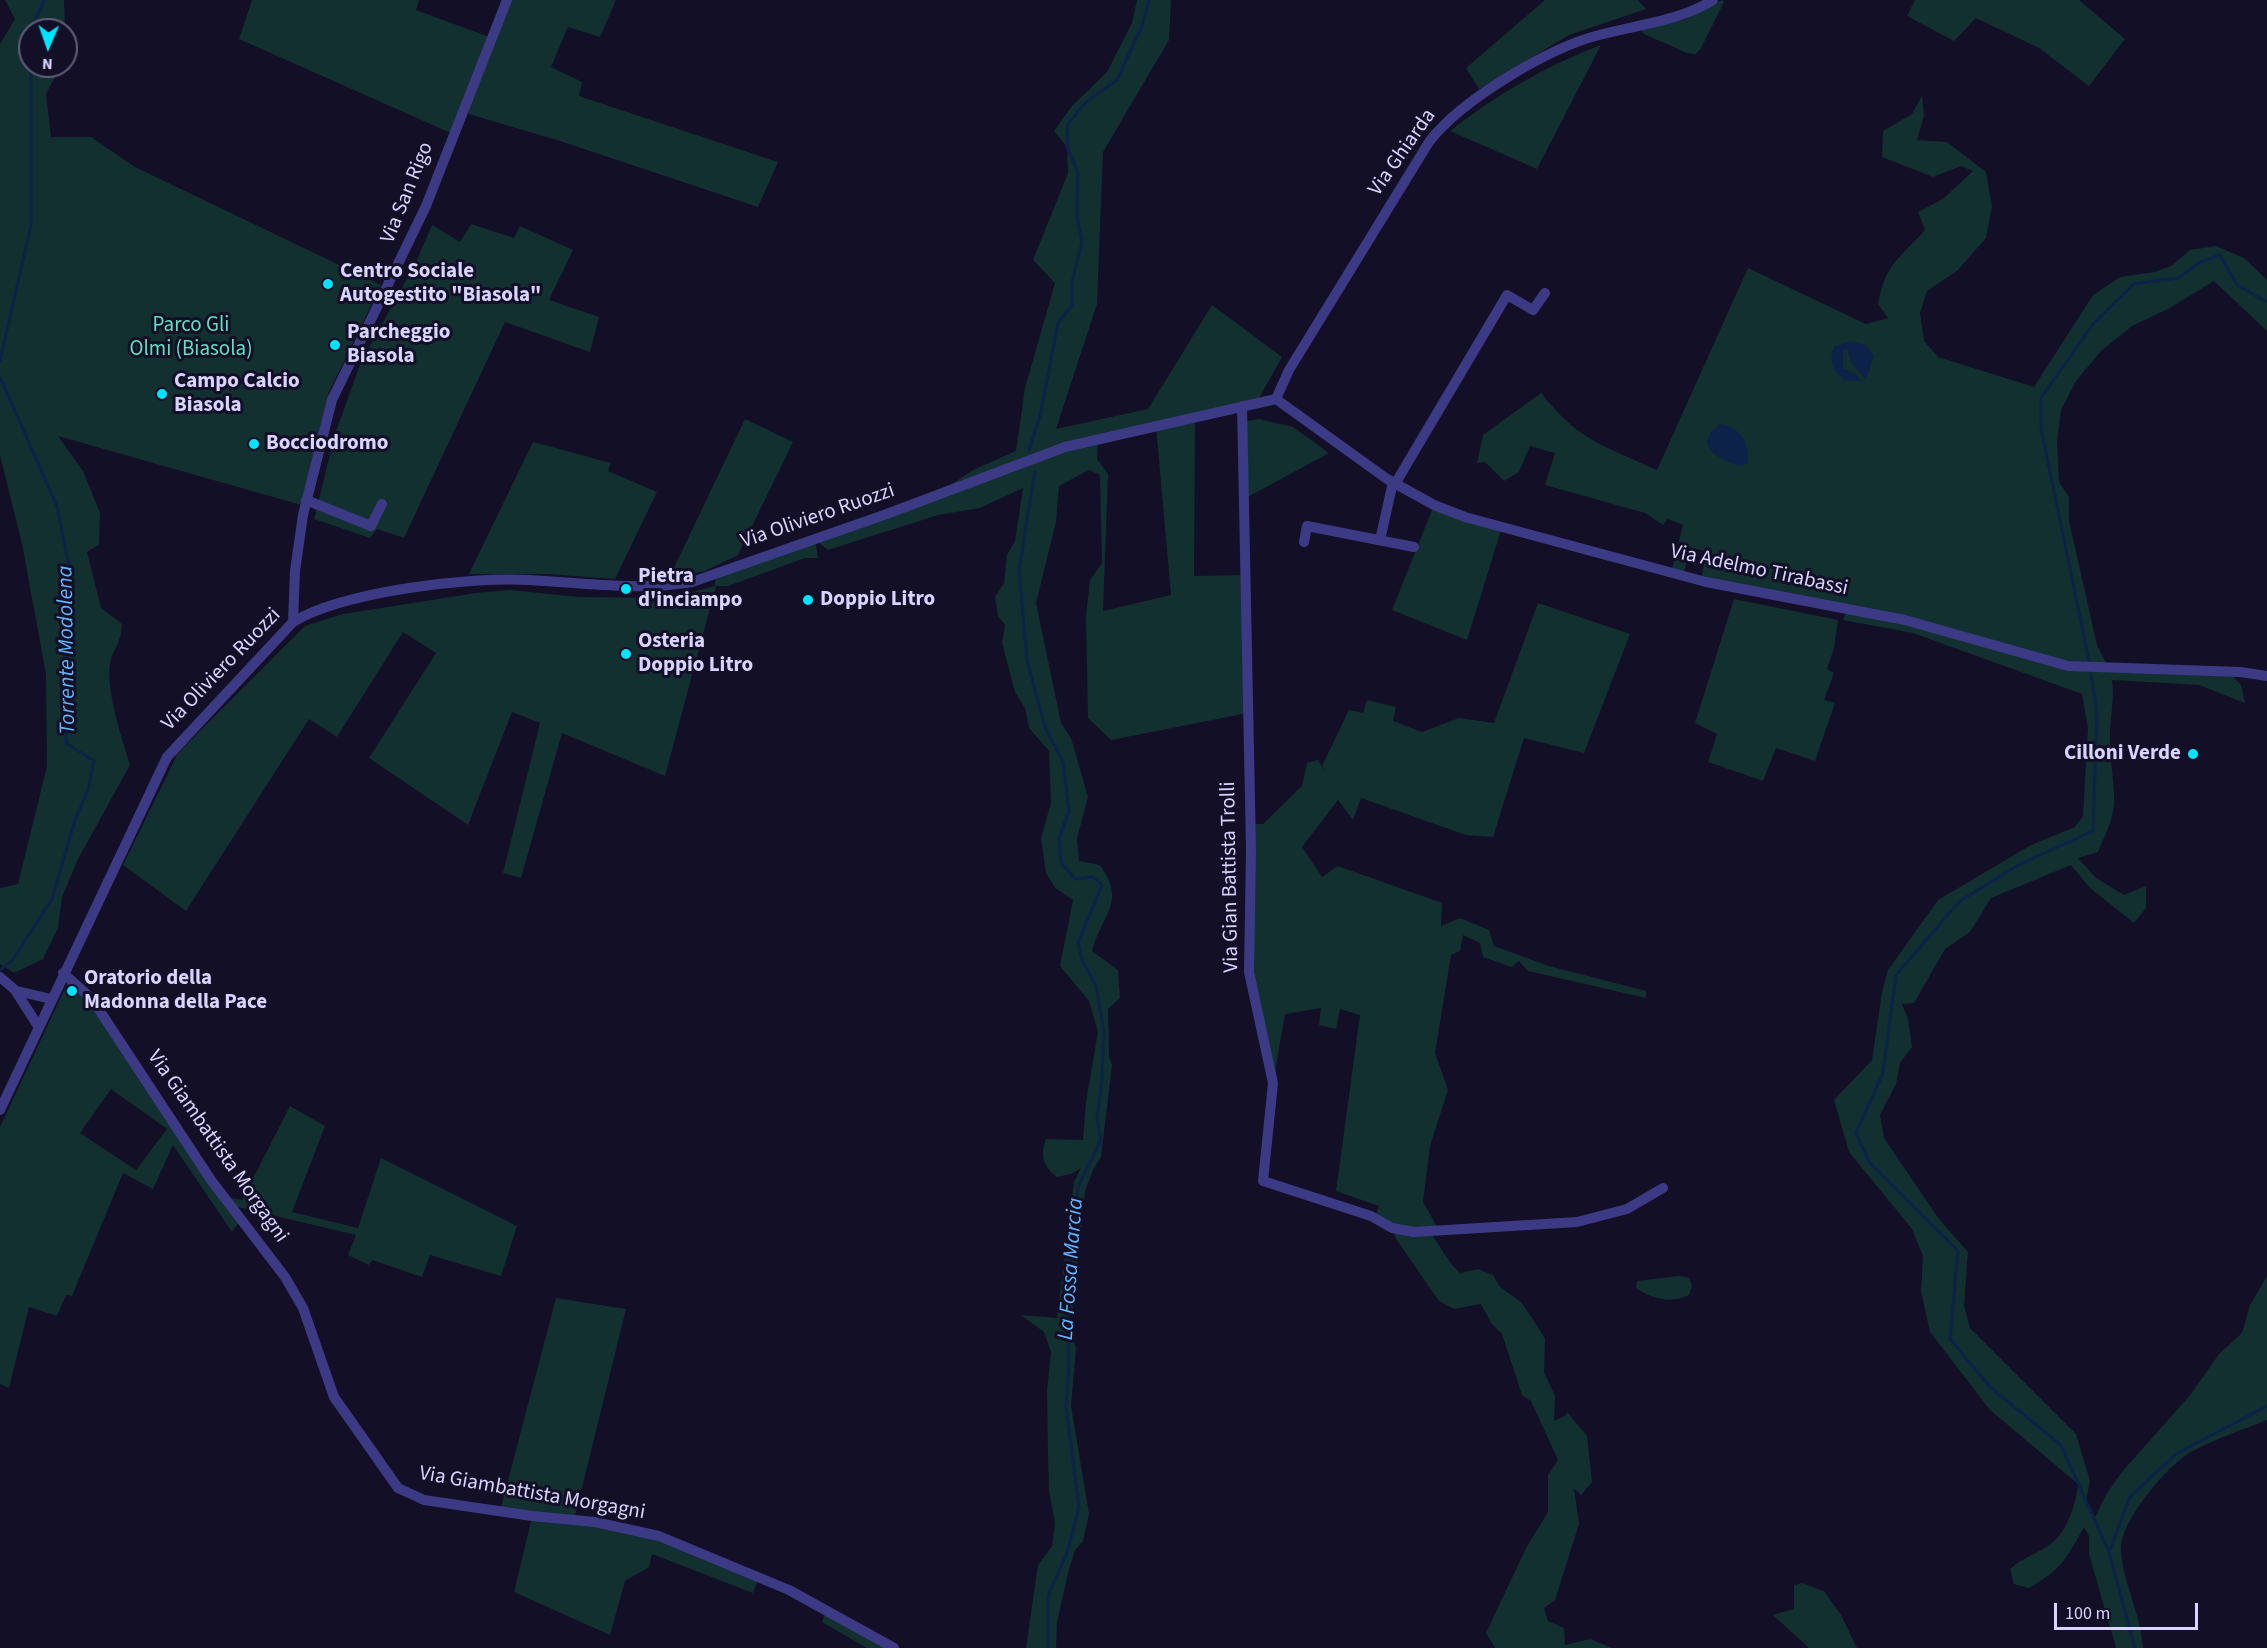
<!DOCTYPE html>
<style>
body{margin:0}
#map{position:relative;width:2267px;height:1648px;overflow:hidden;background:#130f26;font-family:"Source Sans 3",sans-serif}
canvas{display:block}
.north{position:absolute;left:18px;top:18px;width:60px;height:60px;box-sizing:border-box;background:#130f26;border:2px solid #625e7d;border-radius:50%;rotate:182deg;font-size:16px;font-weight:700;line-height:24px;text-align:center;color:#d9d4ff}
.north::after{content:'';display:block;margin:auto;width:21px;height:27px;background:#00e5ff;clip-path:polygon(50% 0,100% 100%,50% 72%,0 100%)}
.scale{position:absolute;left:2054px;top:1603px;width:144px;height:27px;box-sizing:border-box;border:3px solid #d9d4ff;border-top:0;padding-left:8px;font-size:18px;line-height:21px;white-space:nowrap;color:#d9d4ff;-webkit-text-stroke:4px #130f26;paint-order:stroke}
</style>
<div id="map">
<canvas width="2267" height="1648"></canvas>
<div class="north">N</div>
<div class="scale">100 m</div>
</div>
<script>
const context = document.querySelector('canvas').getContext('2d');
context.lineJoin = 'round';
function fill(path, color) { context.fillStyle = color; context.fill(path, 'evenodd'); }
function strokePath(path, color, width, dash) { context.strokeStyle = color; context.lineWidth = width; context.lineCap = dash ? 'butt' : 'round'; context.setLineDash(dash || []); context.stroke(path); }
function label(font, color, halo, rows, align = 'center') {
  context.font = font + ' "Source Sans 3",sans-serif'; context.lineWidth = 6; context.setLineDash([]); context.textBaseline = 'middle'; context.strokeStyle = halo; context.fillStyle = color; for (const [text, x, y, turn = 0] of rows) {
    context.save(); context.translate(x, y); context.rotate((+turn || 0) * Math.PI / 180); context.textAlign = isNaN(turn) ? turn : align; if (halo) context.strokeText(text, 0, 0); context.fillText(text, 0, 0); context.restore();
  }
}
const green = new Path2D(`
 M5 0H64L65 30H30V66H61L46 94 51 137H91L135 167 381 285 328 394 333 396 305 506 58 436 83 471 100 513 99 545 87 552 101 608 122 624C121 645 112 650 110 664 106 691 122 739 130 765L78 859 62 897 58 928 43 959 14 973 0 964V888L18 884 47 766 46 674 22 544 0 455V44L15 19Z
 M252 0H419L416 10 492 38 507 0H616L600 37 568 27 551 67 582 82 579 96 778 162 758 207 560 141 462 112 453 134 239 39Z
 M1137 0H1171L1169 40 1103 152 1097 304 1056 429 1148 409 1212 305 1282 357 1257 402 1195 417 1194 576 1245 575 1248 713 1111 740 1088 718 1086 616 1090 580 1102 563 1100 475 1089 470 1059 486 1056 522 1036 603 1061 723 1071 738 1088 797 1077 838 1079 861 1100 865C1127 903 1102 914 1092 951L1118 970 1120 998 1108 1009 1109 1057 1112 1065 1101 1157 1093 1170 1085 1191 1073 1308 1068 1321 1076 1348 1071 1406 1089 1514 1083 1541 1075 1550 1068 1573 1057 1623 1056 1648H1026L1038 1565 1052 1546 1055 1523 1049 1491 1048 1455 1047 1391 1051 1352 1044 1332 1021 1315 1057 1318 1074 1182 1081 1168 1071 1174 1057 1177C1043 1166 1040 1156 1046 1139L1083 1140 1086 1102 1098 1032 1089 1001 1060 966 1073 900 1055 888 1046 873 1041 838 1051 803 1049 751 1029 728 1025 708 1015 692 1002 643 1005 625 998 616 995 597 1004 583 1007 555 1015 541 1023 488 980 508 938 515 828 550 815 540 818 558H805L728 586H716L665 776 562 733 521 878 503 873 540 723 512 712 468 825 369 758 436 653 403 632 337 737 309 719 186 911 123 865 178 753 305 626 343 614 476 593 510 590 579 597 670 598 715 586 716 573 935 495 975 469 1016 451 1025 388 1055 283 1033 260 1068 173 1067 147 1054 131 1072 106 1107 72 1132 23ZM1156 426 1171 595 1103 611 1108 474 1097 459 1098 439Z
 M1545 0H1638L1646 9 1569 35 1479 89 1466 68Z
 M1722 0 1724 2 1700 50 1695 54 1687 53 1644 34 1642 30 1686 19Z
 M1915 0H2079L2125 39 2089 86 2039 48 1976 18 1954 41 1907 16Z
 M1601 45 1537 169 1450 131C1496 95 1545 66 1601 45Z
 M1922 96 1924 116 1917 140 1947 142 1986 172 1992 207 1986 238 1958 270 1927 291 1920 313 1924 341 1938 357 2034 387 2093 295 2120 277 2155 272 2171 266 2190 250 2216 246 2244 258 2267 280V331L2214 281 2168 309 2132 326 2101 351 2076 381 2061 410 2057 442 2059 482 2069 497V521L2097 645 2109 669 2229 672 2241 685 2245 703 2199 685 2112 680C2115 697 2110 717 2110 735 2109 758 2115 781 2114 804 2113 821 2104 837 2098 852L2078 858 2096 878 2124 895 2146 886V908L2134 923 2090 888 2071 865 1991 898 1970 932 1945 949 1914 1003 1902 1004 1908 1019 1912 1047 1900 1063 1896 1084 1880 1115 1884 1138 1939 1219 1968 1252 1964 1306 1970 1328 2076 1434 2090 1481 2086 1501 2094 1519 2106 1495 2121 1473 2191 1394 2219 1354 2242 1333 2250 1305 2267 1276V1420C2242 1430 2215 1439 2191 1452 2168 1465 2119 1522 2121 1550 2122 1580 2141 1614 2143 1648H2116L2089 1554V1536L2084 1527C2066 1559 2062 1569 2029 1588L2014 1584 2010 1569C2024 1556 2048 1550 2058 1537 2069 1525 2077 1500 2078 1484L1990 1410 1930 1332 1921 1292 1923 1256 1912 1229 1849 1152 1834 1100 1872 1060 1882 992 1888 970 1938 900 2031 845 2075 827 2083 816 2088 729 2082 694 1913 633 1843 620 1846 611 1701 581 1706 551 1690 548 1683 576 1671 573 1683 525 1668 519 1663 525 1645 513 1545 485 1555 453 1530 446 1519 472 1504 481 1485 462 1477 463 1483 435 1541 393C1580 442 1603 445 1657 470L1748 268 1866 324 1888 318 1878 304C1885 264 1900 258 1925 230L1918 212 1943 199 1973 171 1961 166 1933 177 1882 157 1883 131 1912 114Z
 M471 224 514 238 520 226 573 250 549 300 599 317 590 352 505 322 404 538 377 529 370 538 314 519 335 434 361 362 415 264 432 225 460 242Z
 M745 419 793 442 738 555 705 571 669 578Z
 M1259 419 1293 427 1329 453 1244 499 1242 422Z
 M533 442 611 463 608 471 657 492 615 579 547 574H469Z
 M1434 505 1502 527 1467 640 1392 610Z
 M1734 599 1838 620 1834 648 1827 669 1834 673 1824 700 1835 703 1815 761 1776 748 1763 781 1708 762 1717 734 1695 723Z
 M1538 603 1630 634 1584 753 1524 738 1493 837 1466 835 1361 798 1353 820 1338 800 1302 847 1322 877 1338 866 1442 903 1441 926 1460 918 1489 930 1494 946 1549 966 1646 991V998L1528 971 1519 961 1512 967 1483 957 1480 943 1463 935 1460 951 1451 955 1435 1053 1448 1090 1430 1146 1423 1202 1439 1230 1430 1232 1452 1265 1460 1273 1478 1269 1493 1275 1500 1287 1521 1302 1534 1321 1545 1339 1544 1372 1555 1396 1554 1421 1565 1416 1567 1412 1587 1436 1592 1482 1581 1495 1574 1488 1579 1524 1555 1600 1544 1608 1548 1621 1564 1628 1565 1645 1590 1639 1612 1648H1495L1486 1633 1526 1548 1548 1512V1475L1558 1460 1531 1401 1522 1395 1502 1334 1491 1323 1481 1304 1454 1309 1439 1301 1396 1239 1392 1228 1375 1218 1379 1206 1336 1191 1360 1015 1340 1009 1336 1029 1319 1025 1321 1008 1285 1014 1273 1083 1249 972 1250 824H1263L1302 786 1307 763 1318 760 1326 774 1322 766 1349 710 1363 713 1367 700 1396 707 1393 721 1422 732 1459 718 1494 723Z
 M68 982 86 997 222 1196 242 1200 290 1106 325 1126 292 1212 358 1228 381 1158 517 1226 501 1276 430 1255 422 1277 372 1260 369 1265 348 1255 356 1235 229 1205 240 1221 232 1232 173 1145 153 1189 123 1173 72 1296 66 1295 57 1316 29 1307 9 1388 0 1384V1127ZM111 1089 167 1129 136 1170 80 1133Z
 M1679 1276 1689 1278 1692 1286 1689 1295C1671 1304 1652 1299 1636 1288L1637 1281Z
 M556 1298 626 1309 574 1520 631 1529 759 1577 753 1593 652 1554 649 1567 625 1581 610 1635 514 1592 532 1517 500 1511Z
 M1802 1583 1824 1591 1841 1615 1857 1648H1809L1773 1615 1794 1609V1585Z
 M826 1610 894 1648H867L822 1622Z`);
const water = new Path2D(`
 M1851 341 1867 346 1874 356 1866 380 1852 364 1847 349 1843 351V368L1856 374 1861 381H1846C1834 373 1828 362 1834 347Z
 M1721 424C1741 427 1749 443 1748 463L1742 466C1720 461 1689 444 1721 424Z`);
const stream = new Path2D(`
 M31 30 44 0
 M0 361 31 225V66
 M0 377 57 506 71 576 66 652V743L94 761 88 790 75 820 52 899 12 961 0 970
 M1029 450 1040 416 1058 323 1072 305V282L1082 242 1077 217 1078 173 1067 147 1068 124 1086 102 1117 80 1142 26 1149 0
 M1035 471 1019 570 1027 660 1045 727 1063 762 1069 811 1059 839 1061 863 1075 879 1093 877 1102 885 1078 942 1082 960 1096 986 1104 1031 1102 1080 1097 1119 1101 1140 1078 1187 1067 1295 1069 1363 1066 1406 1079 1507 1067 1553 1048 1596V1648
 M2089 661 2041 428V398L2093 324 2134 284 2178 278 2201 262 2220 255 2237 285 2267 302
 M2091 674 2097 713 2093 831 2020 864 1960 901 1896 975 1883 1073 1856 1133 1869 1162 1958 1251 1950 1339 1990 1387 2061 1445 2109 1552
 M2135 1648 2109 1552 2130 1497 2176 1454 2267 1406`);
const minor = new Path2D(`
 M1276 399 1387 479 1434 505 1465 517 1706 582 1905 620 2068 666 2240 672 2267 676
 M1276 399 1289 370 1429 142C1461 100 1548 48 1599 35 1636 25 1680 21 1713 0
 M1242 406 1251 849 1249 972 1273 1083 1263 1181 1371 1216 1392 1228 1414 1232 1577 1222 1627 1209 1663 1188
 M1395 484 1507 295 1533 310 1545 293
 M306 500 371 526 382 504
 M1380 540 1393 482
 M1304 542 1307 526 1414 547
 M293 622 295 571 303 515 332 400 426 206 507 0
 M63 973 92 999 211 1180 285 1277 303 1308 334 1397 398 1488 424 1500 532 1516 595 1522 659 1536 789 1590 894 1648
 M0 977 15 990 38 1026
 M17 991 51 999
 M0 1110 167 757 293 622C342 592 470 576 529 580 584 583 638 591 692 582L884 515 1065 447 1276 399`);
const markers = [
 [328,284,6,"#00e5ff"],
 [335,345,6,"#00e5ff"],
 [162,394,6,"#00e5ff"],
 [254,444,6,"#00e5ff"],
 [626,589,6,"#00e5ff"],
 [808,600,6,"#00e5ff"],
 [626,654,6,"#00e5ff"],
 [2193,754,6,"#00e5ff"],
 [72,991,6,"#00e5ff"]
];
const streetNames = [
 ["Via Ghiarda",1403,153,-55],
 ["Via San Rigo",408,193,-68],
 ["Via Oliviero Ruozzi",818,517,-19],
 ["Via Adelmo Tirabassi",1759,571,12],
 ["Via Oliviero Ruozzi",222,670,-46],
 ["Via Gian Battista Trolli",1231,877,-91],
 ["Via Giambattista Morgagni",217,1147,55],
 ["Via Giambattista Morgagni",532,1494,10]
];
const poiNames = [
 ["Centro Sociale",340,272],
 ["Autogestito \"Biasola\"",340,296],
 ["Parcheggio",347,333],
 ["Biasola",347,357],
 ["Campo Calcio",174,382],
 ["Biasola",174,406],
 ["Bocciodromo",266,444],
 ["Pietra",638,577],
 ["d'inciampo",638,601],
 ["Doppio Litro",820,600],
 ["Osteria",638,642],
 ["Doppio Litro",638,666],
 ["Cilloni Verde",2181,754,"right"],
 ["Oratorio della",84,979],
 ["Madonna della Pace",84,1003]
];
const parkNames = [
 ["Parco Gli",191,326],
 ["Olmi (Biasola)",191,350]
];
const waterNames = [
 ["Torrente Modolena",68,650,-91],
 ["La Fossa Marcia",1072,1269,-86]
];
fill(green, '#12302f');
fill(water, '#0c2248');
strokePath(stream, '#0c2248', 3);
strokePath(minor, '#3d3a85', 10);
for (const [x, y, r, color] of markers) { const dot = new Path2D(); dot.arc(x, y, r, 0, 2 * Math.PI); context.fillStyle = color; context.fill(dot); strokePath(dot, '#130f26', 2); }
label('21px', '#d9d4ff', '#130f26', streetNames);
label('bold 21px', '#d9d4ff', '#130f26', poiNames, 'left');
label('21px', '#5fe0c0', '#130f26', parkNames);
label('italic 22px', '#62b6ff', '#130f26', waterNames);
</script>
